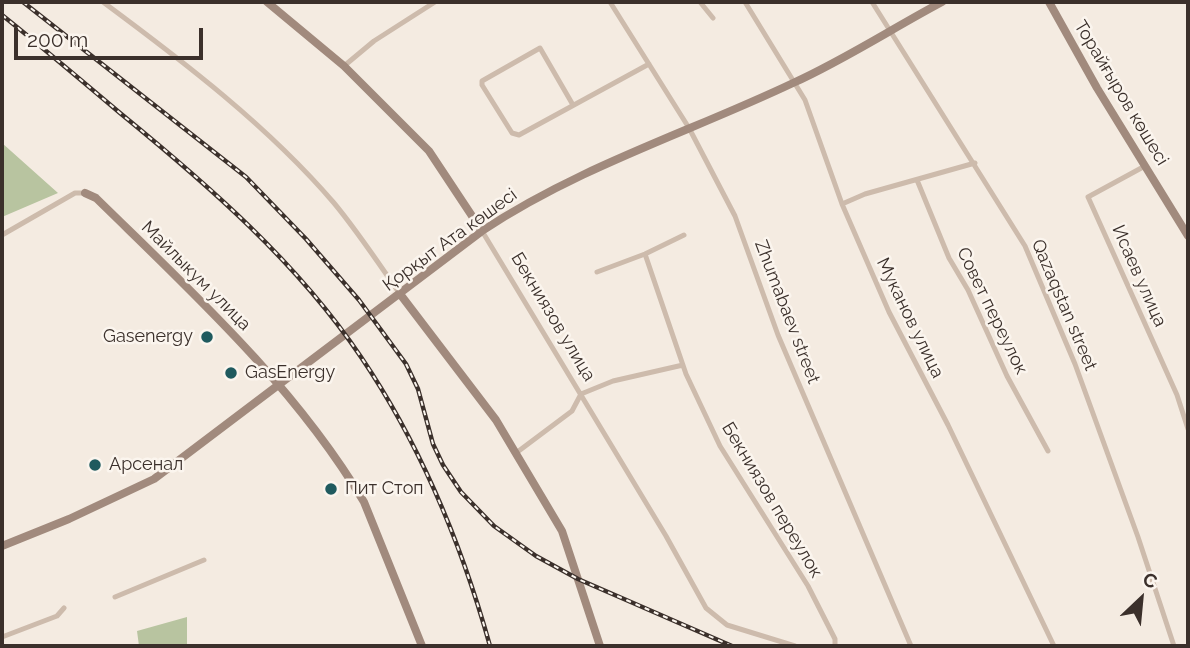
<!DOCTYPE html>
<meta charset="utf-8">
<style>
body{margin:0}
#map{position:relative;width:1190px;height:648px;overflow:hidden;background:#f4ebe1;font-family:Raleway,sans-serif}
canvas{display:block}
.frame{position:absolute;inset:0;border:4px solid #3b302b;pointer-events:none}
.north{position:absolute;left:1106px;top:564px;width:70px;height:70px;-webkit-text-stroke:5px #fbf5ee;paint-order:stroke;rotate:26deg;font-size:19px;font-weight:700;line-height:28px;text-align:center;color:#3b302b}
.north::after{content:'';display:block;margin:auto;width:24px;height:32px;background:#3b302b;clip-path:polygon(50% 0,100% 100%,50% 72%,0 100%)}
.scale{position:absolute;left:14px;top:28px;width:189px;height:32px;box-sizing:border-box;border:4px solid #3b302b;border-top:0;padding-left:9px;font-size:21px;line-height:24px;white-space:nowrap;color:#3b302b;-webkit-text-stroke:5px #fbf5ee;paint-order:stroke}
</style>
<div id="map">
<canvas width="1190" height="648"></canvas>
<div class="frame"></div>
<div class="north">С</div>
<div class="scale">200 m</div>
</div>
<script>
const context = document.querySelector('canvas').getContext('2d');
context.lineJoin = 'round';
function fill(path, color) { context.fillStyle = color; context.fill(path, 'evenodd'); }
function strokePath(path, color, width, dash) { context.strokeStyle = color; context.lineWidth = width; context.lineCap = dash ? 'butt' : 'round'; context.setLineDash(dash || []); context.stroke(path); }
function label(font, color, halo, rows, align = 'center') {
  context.font = font + ' Raleway,sans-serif'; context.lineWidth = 5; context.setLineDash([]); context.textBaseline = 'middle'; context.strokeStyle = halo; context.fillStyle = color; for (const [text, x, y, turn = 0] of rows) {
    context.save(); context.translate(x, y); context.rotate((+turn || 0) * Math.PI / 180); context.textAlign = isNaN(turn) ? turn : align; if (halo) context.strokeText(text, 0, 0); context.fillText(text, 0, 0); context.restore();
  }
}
const green = new Path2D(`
 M2 143 58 193 2 217Z
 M187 617V646H139L137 631Z`);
const street = new Path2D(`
 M103 2C184 62 268 126 334 203 358 232 379 264 400 294
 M610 2 689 128 735 216 778 335 911 646
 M700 2 713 18
 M745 2 805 100 842 204 889 312 948 425 1054 646
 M872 2 1025 246 1075 364 1138 537 1174 646
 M344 66 374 41 435 2
 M573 105 540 48 482 81V85L512 133 519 135 649 64
 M1145 166 1088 197 1177 395 1188 429
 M917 180 949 258 968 290 1007 376 1048 451
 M842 204 865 194 975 163
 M482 231 666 536 706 608 727 625 795 646
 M2 235 75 193H85
 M645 254 686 374 720 446 808 586 835 639V646
 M597 272 645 254 684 235
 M516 453 572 411 581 394 613 381 683 365
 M115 597 204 560
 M2 637 57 616 64 608`);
const secondary = new Path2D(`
 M267 2 344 66 429 151 482 231
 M1049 2 1097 88 1188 236
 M85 193 96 198C192 292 295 386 364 502L422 646
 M400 294 496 420 562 531 600 646
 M2 546 69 519 154 479 482 231C578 167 690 132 793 83 844 60 893 28 942 2`);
const rail = new Path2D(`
 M23 2 246 177 306 239 359 300 406 364 418 389 433 444 443 465 461 492 494 526 536 556 578 579 732 646
 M2 15C42 47 81 80 120 113 208 185 297 262 361 357 420 444 462 546 490 646`);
const markers = [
 [207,337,7,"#1f5a5e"],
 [231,373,7,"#1f5a5e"],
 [95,465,7,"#1f5a5e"],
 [331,489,7,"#1f5a5e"]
];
const streetNames = [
 ["Торайғыров көшесі",1121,93,59],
 ["Қорқыт Ата көшесі",450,240,-36],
 ["Майлыкум улица",196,276,45],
 ["Исаев улица",1139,276,66],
 ["Qazaqstan street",1064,305,67],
 ["Совет переулок",992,311,64],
 ["Zhumabaev street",787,312,69],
 ["Бекниязов улица",553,317,59],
 ["Муканов улица",910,318,64],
 ["Бекниязов переулок",772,500,59]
];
const poiNames = [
 ["Gasenergy",193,337,"right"],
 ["GasEnergy",245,373],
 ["Арсенал",109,465],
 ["Пит Стоп",345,489]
];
fill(green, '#b8c4a0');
strokePath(street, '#cdbbac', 5);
strokePath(secondary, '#a18a7d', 8);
strokePath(rail, '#3b302b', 4.5);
strokePath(rail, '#fbf5ee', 2, [5]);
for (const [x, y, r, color] of markers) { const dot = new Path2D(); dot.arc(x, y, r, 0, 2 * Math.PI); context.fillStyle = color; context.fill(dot); strokePath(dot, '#fbf5ee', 2.5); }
label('18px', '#3b302b', '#fbf5ee', streetNames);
label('18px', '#3b302b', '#fbf5ee', poiNames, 'left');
</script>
